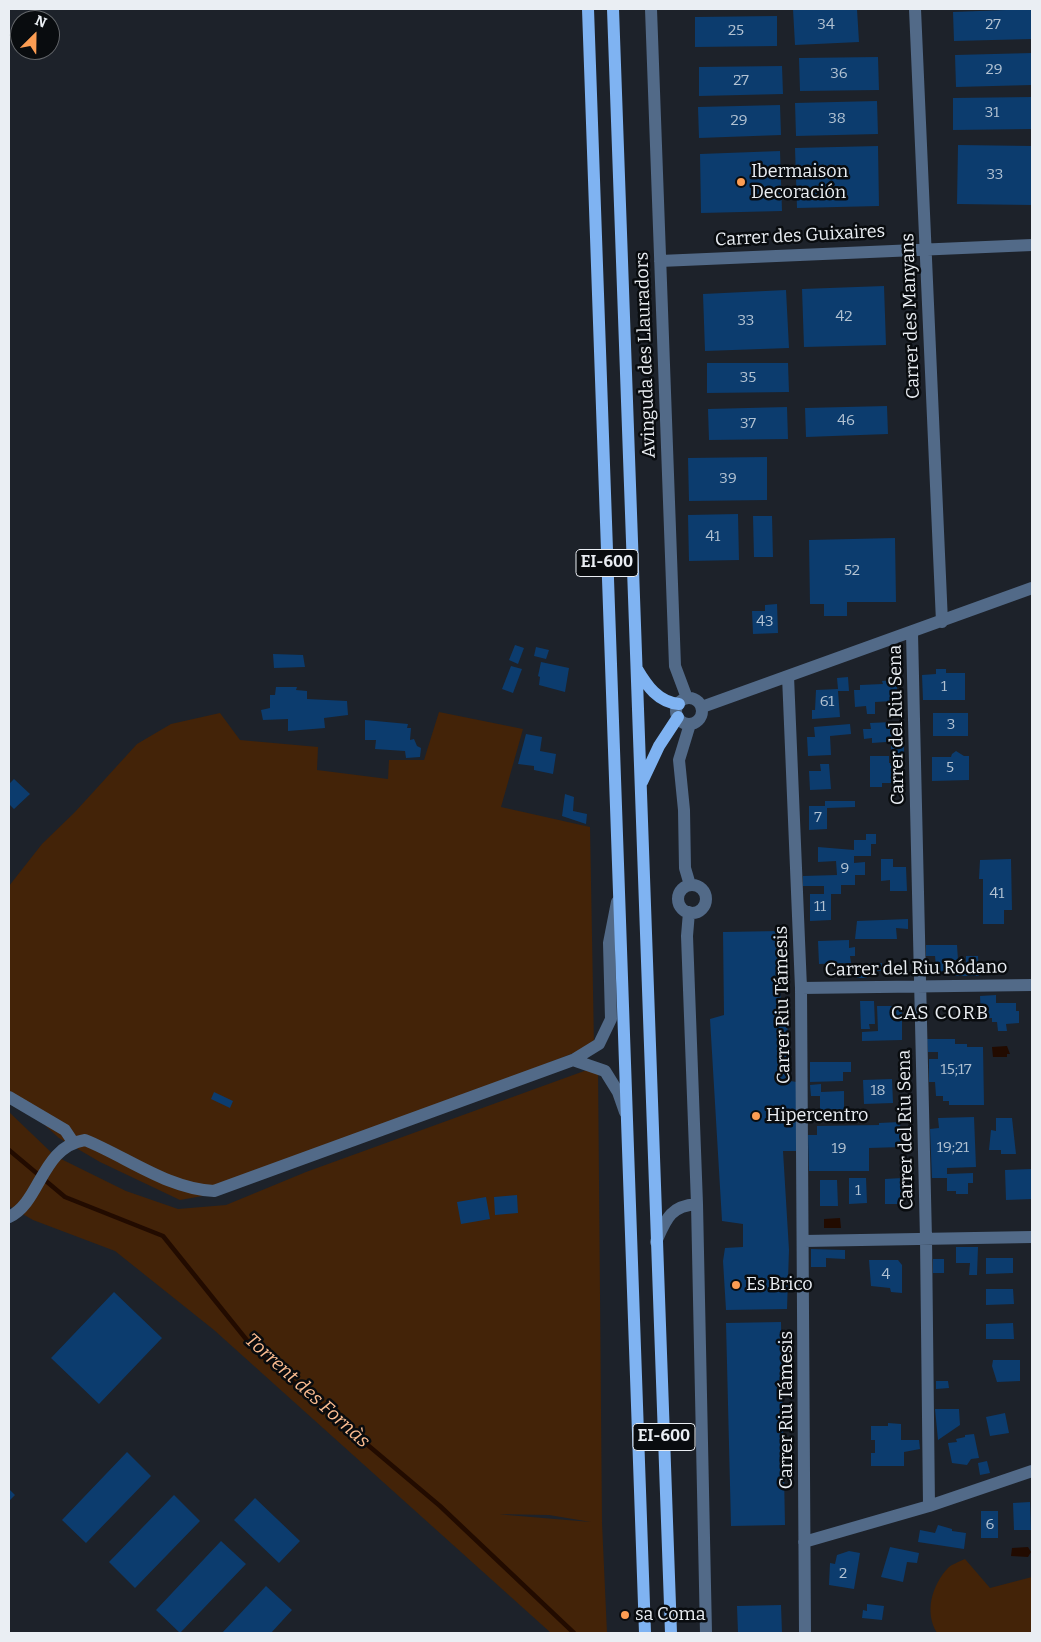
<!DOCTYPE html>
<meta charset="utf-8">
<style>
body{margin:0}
#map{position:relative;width:1041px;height:1642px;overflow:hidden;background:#1d222a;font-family:Bitter,serif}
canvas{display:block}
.frame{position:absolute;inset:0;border:10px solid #eaeef3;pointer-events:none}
.north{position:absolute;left:10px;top:10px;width:50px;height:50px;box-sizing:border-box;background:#090c0f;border:1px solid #63666a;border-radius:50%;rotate:23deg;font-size:14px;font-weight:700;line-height:20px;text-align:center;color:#eaeef3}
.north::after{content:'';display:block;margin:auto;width:18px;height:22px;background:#fc9d53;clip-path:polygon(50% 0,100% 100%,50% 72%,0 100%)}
</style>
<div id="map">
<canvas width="1041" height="1642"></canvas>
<div class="frame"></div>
<div class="north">N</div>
</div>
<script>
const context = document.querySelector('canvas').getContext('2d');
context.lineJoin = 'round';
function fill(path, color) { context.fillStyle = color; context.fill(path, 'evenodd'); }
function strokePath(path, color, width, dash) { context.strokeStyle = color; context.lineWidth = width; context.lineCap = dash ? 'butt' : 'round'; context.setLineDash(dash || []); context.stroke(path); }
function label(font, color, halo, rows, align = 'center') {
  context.font = font + ' Bitter,serif'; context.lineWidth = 5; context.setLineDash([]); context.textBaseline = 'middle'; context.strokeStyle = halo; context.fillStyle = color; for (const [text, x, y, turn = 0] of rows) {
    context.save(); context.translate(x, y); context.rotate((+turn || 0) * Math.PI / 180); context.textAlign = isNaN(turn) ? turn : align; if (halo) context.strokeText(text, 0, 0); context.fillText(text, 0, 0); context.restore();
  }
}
const green = new Path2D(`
 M439 712 523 729 501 807 590 827 594 1045 214 1194 180 1200 100 1162 59 1138 9 1093V886L42 844 75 812 137 744 171 724 220 713 240 740 318 747 317 770 388 779 389 760H424Z
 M598 1066 602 1523 607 1633H551L214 1330 115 1251 33 1220 9 1206V1112L55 1156 126 1191 178 1209 226 1205 306 1172ZM494 1514 549 1515 591 1522 495 1514Z
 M965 1559 990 1588 1032 1577V1633H937C924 1612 932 1585 948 1568 952 1564 959 1562 965 1559Z`);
const water = new Path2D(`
 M1007 1046 1010 1054H1007V1057H993L992 1047Z
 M840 1218 841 1228H824V1219Z
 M1028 1547 1031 1552 1028 1557 1011 1556 1012 1548Z`);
const stream = new Path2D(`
 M9 1150 65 1197 163 1236 254 1349 440 1506 574 1633`);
const building = new Path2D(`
 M793 9H857L859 42 795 45Z
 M1032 9V39L954 41 953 12Z
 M777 16V46L695 47V17Z
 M1032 53V85L956 87 955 55Z
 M878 57 879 90 800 91 799 58Z
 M782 66 783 94 699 96V67Z
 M1032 97V129L953 130V98Z
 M877 101 878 134 796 136 795 103Z
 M780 105 781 135 699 138 698 107Z
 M958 145 1032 146V205L957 204Z
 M878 146 879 206 797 208 795 148Z
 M780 151 782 211 701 213 700 154Z
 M884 286 886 345 804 347 802 289Z
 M786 290 789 348 705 351 703 294Z
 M707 363H788L789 392 707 393Z
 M887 406 888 434 806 437 805 408Z
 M787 407 788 439 709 440 708 409Z
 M767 457V500L689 501 688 458Z
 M738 514 739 560 689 561 688 515Z
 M753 516H772L773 557H754Z
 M895 538 896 602H847V616H824V604H810L809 540Z
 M777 604 778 633 753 634 752 611H765V605Z
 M515 645 524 648 518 664 509 660Z
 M536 647 549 650 546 659 534 656Z
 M273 654 303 655 305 667 274 668Z
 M541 662 569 668 565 692 539 685 540 677 538 676Z
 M511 666 522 669 513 693 502 689Z
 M936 669H946V673H965V700H923L922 675 936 674Z
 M848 677 849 691H838L840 717 812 719V710H815L816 690 838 689 837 678Z
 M892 680 893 686 897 685V693H891L892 701 875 702V714H867L866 706 855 707 854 690H860V685L883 684 882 681Z
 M276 687H297L296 690 307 691V699L347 701 348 715 324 718 325 728 288 731V719L263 720 261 710 270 708V695H275Z
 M933 713H968V736H933Z
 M365 720 408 724 407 728H411L410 740 414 739 417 746 421 748 420 757 406 758 405 751 375 749 376 740H365Z
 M892 722 893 738H886V742L872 743V738L864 739 863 729H871L870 723Z
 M850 724 851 734 830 736 831 755 808 756 807 737H815L814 727Z
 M526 734 542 737 540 751 556 754 553 774 534 770V766L518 764Z
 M891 745H904V758H891Z
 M956 751 964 756H969V780L932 781V757H951L952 754Z
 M870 756H889V763H896L897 783H882V787H870Z
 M820 764H829L831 789 810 790 809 771H821Z
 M14 779 30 794 14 809 9 804V784Z
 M565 794 574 797 573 811 587 814 586 824 562 816Z
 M825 801H855V807L827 808V829L809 830V806H825Z
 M866 834H876V844H871V856H854V863L865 862V875H855V885H841V894H831V920L810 921V894H824V886H803V876L837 875 836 861 818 862V847L854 850V840H866Z
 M881 859H893V867H906L907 891H890V880L881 881Z
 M1011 859 1012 910H1004V924H983V879H979L980 860Z
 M908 919V929L896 928 897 939H855L857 921Z
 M779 931 781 1014 787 1016 790 1081 797 1082 796 1151H783L789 1250 787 1309 726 1310 723 1261 725 1248 743 1247V1224L722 1221 710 1019 724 1015 723 932Z
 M849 940V948L855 947V956H850L851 963 819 964 818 941Z
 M926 945H957L958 960H950V972L926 973V966H936L935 956H926Z
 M966 956H978L979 976H955V971H966Z
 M867 963H882L881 971H866Z
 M866 971 867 978H857V972Z
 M996 995V1003H1016V1011H1019V1023L1006 1024 1007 1031H998L997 1022H992V1018H981L980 996Z
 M860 1001H874L875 1024H869L870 1029H861Z
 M877 1006H902V1040L862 1041V1032L878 1031Z
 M927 1039H955V1044H967V1047H983L984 1105H949V1101H943V1096H936L935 1082H929V1059H938V1052H928Z
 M810 1062H851V1072H843V1081L810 1082Z
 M892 1079 893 1103 864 1104 863 1080Z
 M821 1084V1092L844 1091V1110L820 1111V1096H811L810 1085Z
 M214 1092 233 1101 230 1108 211 1099Z
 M974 1117 976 1167 947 1168V1174L973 1173V1183H968V1194H956V1191H947V1178H932L930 1129 939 1128 938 1118Z
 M996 1118H1012L1016 1154H1001V1150H989L991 1130 996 1131Z
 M900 1122 901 1147 869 1148V1171H809L808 1135H817V1126L879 1125V1123Z
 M1031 1169 1032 1199 1006 1200 1005 1170Z
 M849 1178H866L867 1203 849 1204Z
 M902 1178 903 1204H885V1179Z
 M820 1180H837L838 1206H820Z
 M517 1195 518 1213 495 1215 494 1197Z
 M486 1197 490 1219 461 1224 457 1202Z
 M956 1247H978L977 1275H969L970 1263H956Z
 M811 1249 845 1250V1259L826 1258V1267H811Z
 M986 1258H1013V1273L986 1274Z
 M933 1259H944V1273H933Z
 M869 1260H898L902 1265V1293L891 1292 890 1288 871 1286Z
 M986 1289H1013L1014 1304 986 1305Z
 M114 1292 162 1338 99 1404 51 1358Z
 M781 1322 785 1525 731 1526 726 1323Z
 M1013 1323 1014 1339H986V1324Z
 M993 1360H1020V1381L997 1382 992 1366Z
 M936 1381H948L949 1388 936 1389Z
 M935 1409H959L960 1425 938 1440Z
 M1005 1413 1009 1433 990 1436 986 1417Z
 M888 1423 901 1424V1440H919L920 1449 904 1452V1466H871V1453H875V1440H871V1426H888Z
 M974 1434 979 1458 971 1459 967 1465 952 1463 948 1443 957 1442 956 1439 965 1437V1435Z
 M127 1452 151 1476 86 1543 62 1520Z
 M987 1461 990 1473 980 1475 978 1463Z
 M9 1489 15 1495 9 1501Z
 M174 1495 200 1521 135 1588 109 1562Z
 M255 1498 300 1541 279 1563 234 1520Z
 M1030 1502 1031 1530H1014L1013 1503Z
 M981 1511H998V1538H981Z
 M938 1525 952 1529V1531L966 1533 964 1549 918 1542 920 1530 935 1533Z
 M221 1541 246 1564 180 1633 156 1610Z
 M890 1547 919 1553 917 1563 907 1562 903 1582 881 1577Z
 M849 1551 860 1553 854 1589 829 1585 830 1563 835 1564 837 1555Z
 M266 1586 292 1610 271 1633H222Z
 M867 1604 884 1606 882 1620 862 1618 863 1610 867 1611Z
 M781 1605 782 1633H738L737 1606Z`);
const minor = new Path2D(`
 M651 9 675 666 687 698
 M915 9 942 622
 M660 261 1032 245
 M912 633 926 1239 929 1506
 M788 676 801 988 805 1633
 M676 711a13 13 0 1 1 26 0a13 13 0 1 1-26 0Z
 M702 707 1032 588
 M690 885 685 868 684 810 679 760 690 724
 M678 899a14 14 0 1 1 28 0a14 14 0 1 1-28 0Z
 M689 912 687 936 697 1204 706 1633
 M801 988 1032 985
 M573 1060 605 1071 618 1092 625 1112
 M9 1097 65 1130 73 1142
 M9 1217C41 1202 41 1147 85 1140 127 1157 168 1189 214 1191L573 1060 599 1044 611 1019 609 943 617 902
 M804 1241 1032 1237
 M656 1242C666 1219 670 1206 697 1204
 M804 1542 929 1506 1032 1471`);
const major = new Path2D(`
 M588 9 645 1633
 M613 9 671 1633
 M637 669C647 686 658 702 679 704
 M642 782 659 746 678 717`);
const markers = [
 [741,182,5,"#fc9d53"],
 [756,1116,5,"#fc9d53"],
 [736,1285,5,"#fc9d53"],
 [625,1615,5,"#fc9d53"]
];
const numberNames = [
 ["34",826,25],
 ["27",993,25],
 ["25",736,31],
 ["29",994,70],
 ["36",839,74],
 ["27",741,81],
 ["31",992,113],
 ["38",837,119],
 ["29",739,121],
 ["33",995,175],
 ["42",844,317],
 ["33",746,321],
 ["35",748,378],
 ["46",846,421],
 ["37",748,424],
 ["39",728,479],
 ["41",713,537],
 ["52",852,571],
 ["43",765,622],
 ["1",944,687],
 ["61",827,702],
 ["3",951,725],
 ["5",950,768],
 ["7",818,818],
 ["9",845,869],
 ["41",997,894],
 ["11",820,907],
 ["15;17",956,1070],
 ["18",878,1091],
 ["19;21",953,1148],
 ["19",839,1149],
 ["1",858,1191],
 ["4",886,1275],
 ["6",990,1525],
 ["2",843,1574]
];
const shields = [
 [607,563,62],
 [664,1437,62]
];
const shieldNames = [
 ["EI-600",607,563],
 ["EI-600",664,1437]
];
const poiNames = [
 ["Ibermaison",751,172],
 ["Decoración",751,193],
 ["Hipercentro",766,1116],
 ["Es Brico",746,1285],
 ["sa Coma",635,1615]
];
const streetNames = [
 ["Carrer des Guixaires",800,236,-3],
 ["Carrer des Manyans",911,316,-92],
 ["Avinguda des Llauradors",646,355,-92],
 ["Carrer del Riu Sena",897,725,-91],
 ["Carrer del Riu Ródano",916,969,-1],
 ["Carrer Riu Támesis",783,1005,-91],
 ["Carrer del Riu Sena",906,1130,-91],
 ["Carrer Riu Támesis",787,1410,-90]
];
const neighbourhoodNames = [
 ["CAS CORB",940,1014]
];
const waterNames = [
 ["Torrent des Fornàs",307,1391,42]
];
fill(green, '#432308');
fill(water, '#220b00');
strokePath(stream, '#220b00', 4.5);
fill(building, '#0c3c6e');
strokePath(minor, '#526a88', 12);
strokePath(major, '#7fb3f2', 12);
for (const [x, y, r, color] of markers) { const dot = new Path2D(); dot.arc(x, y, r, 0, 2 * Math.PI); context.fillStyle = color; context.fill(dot); strokePath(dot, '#090c0f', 2); }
label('15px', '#b2c2d2', null, numberNames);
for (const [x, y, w] of shields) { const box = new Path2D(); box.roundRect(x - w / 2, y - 13.5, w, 27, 4); context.fillStyle = '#090c0f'; context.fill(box); strokePath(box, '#eaeef3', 1); }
label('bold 16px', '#eaeef3', null, shieldNames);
label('18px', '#eaeef3', '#090c0f', poiNames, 'left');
label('18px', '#eaeef3', '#090c0f', streetNames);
context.letterSpacing = '1px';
label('19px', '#eaeef3', '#090c0f', neighbourhoodNames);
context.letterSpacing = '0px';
label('italic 19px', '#fcbd91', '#090c0f', waterNames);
</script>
